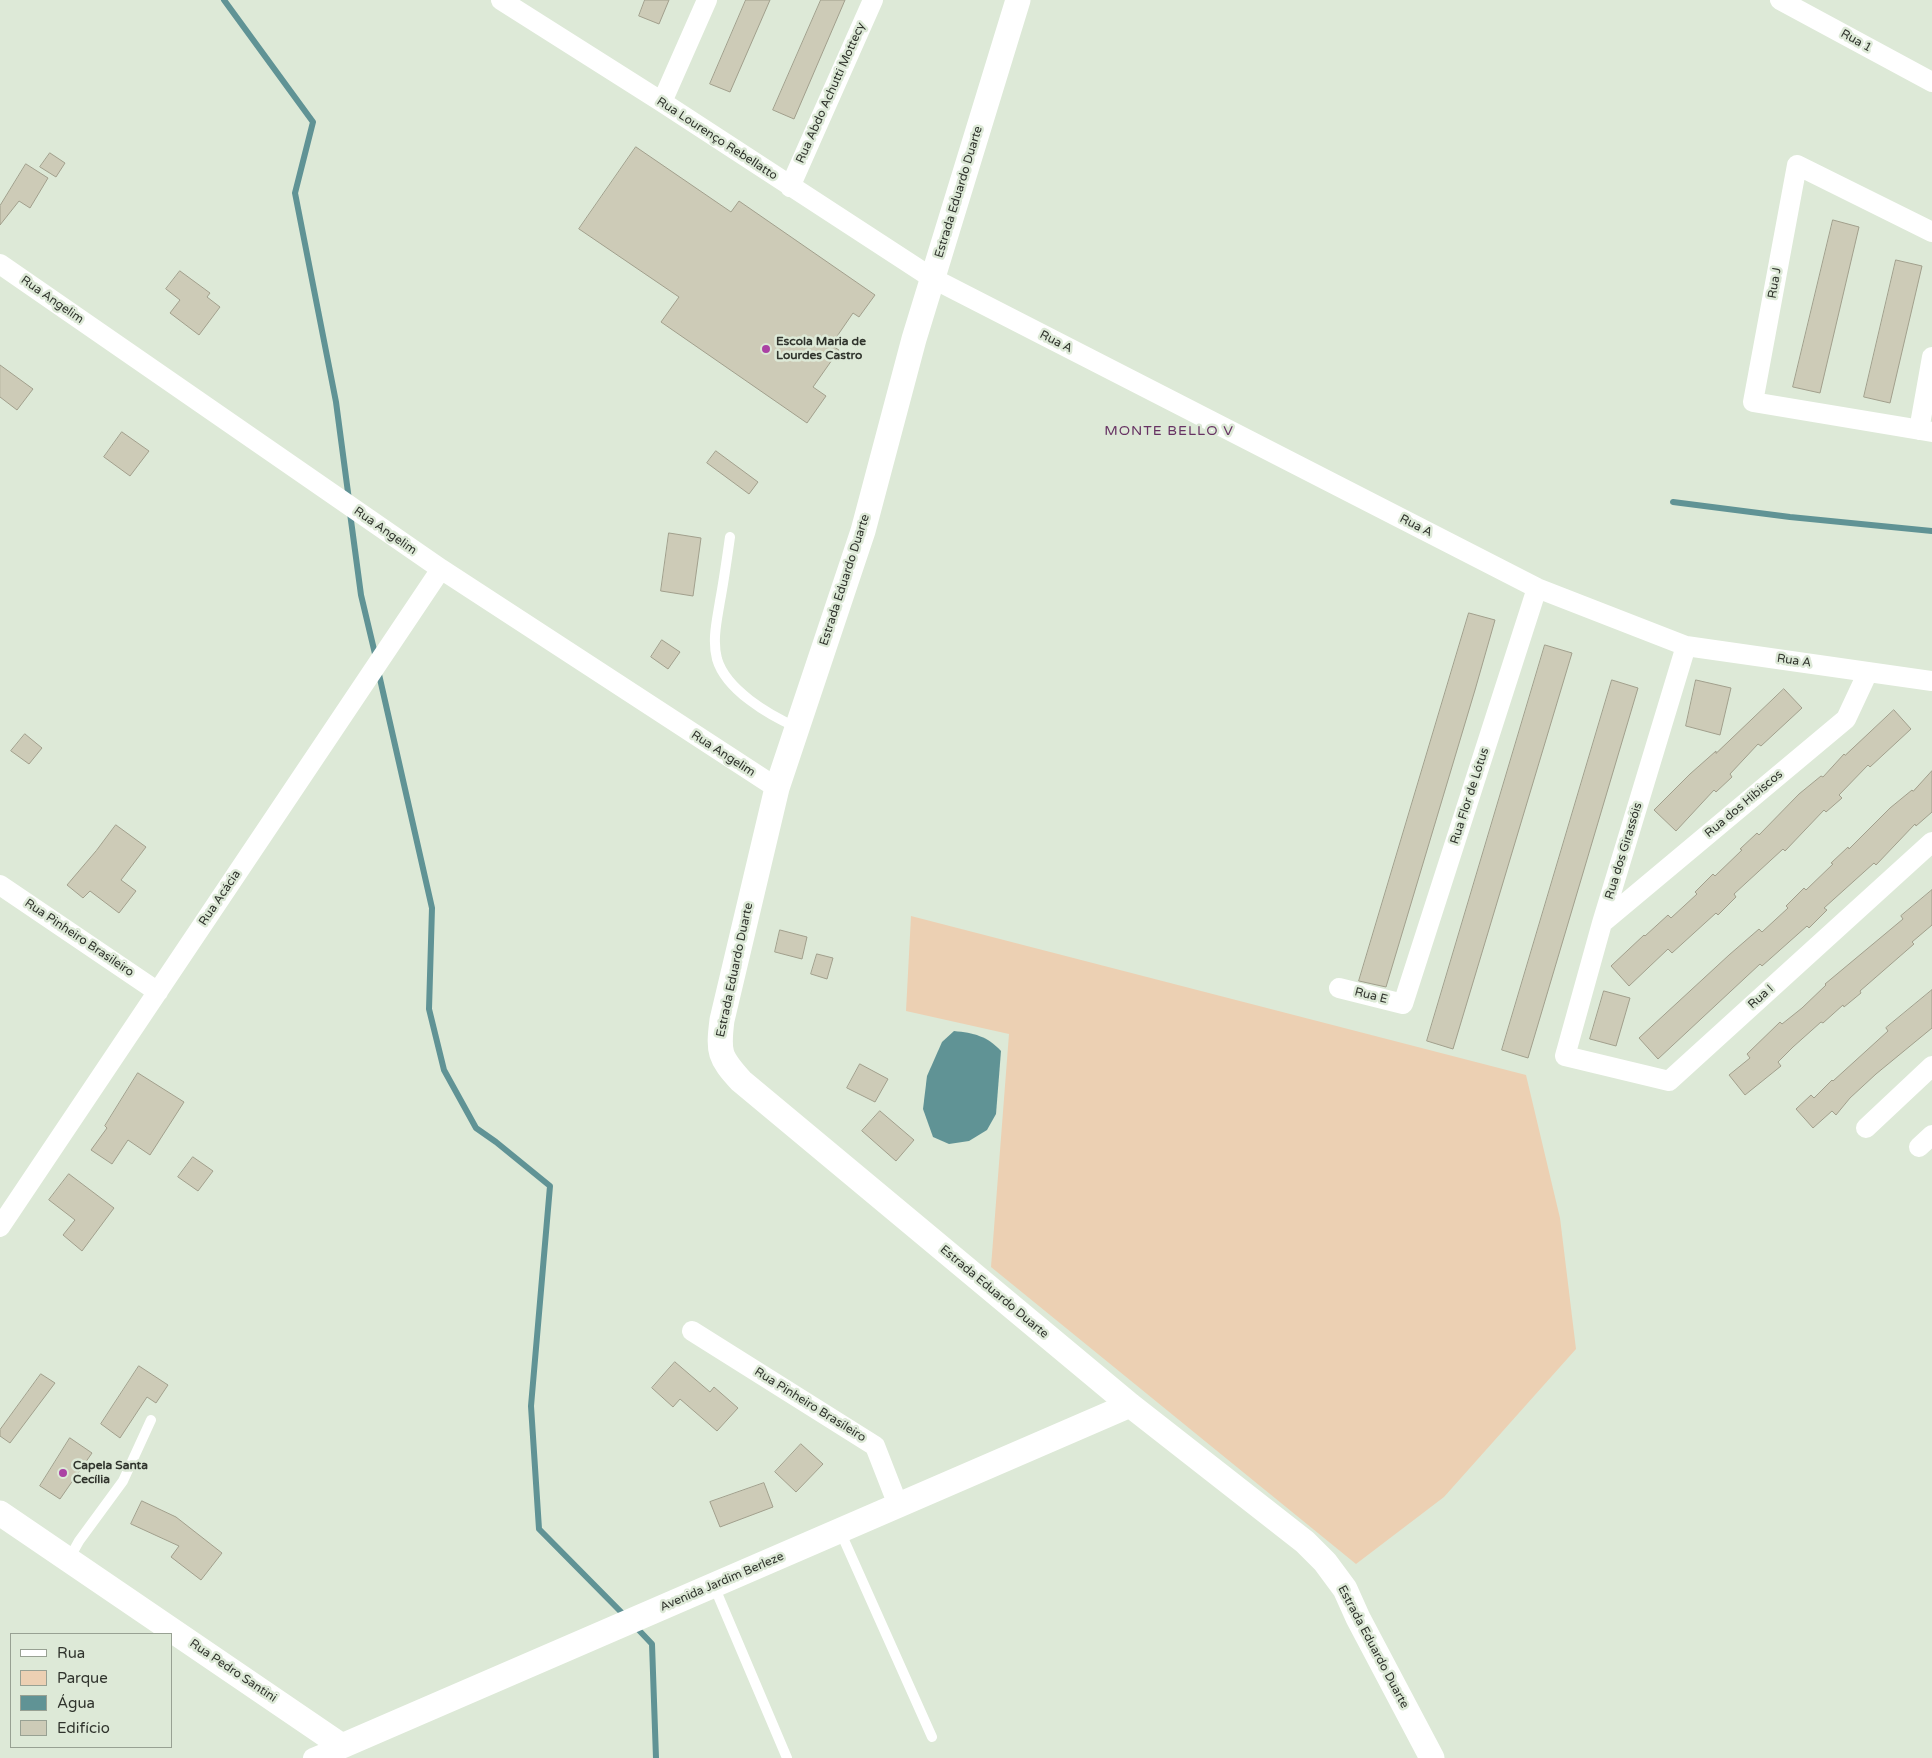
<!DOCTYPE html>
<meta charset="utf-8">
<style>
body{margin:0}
#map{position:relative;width:1932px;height:1758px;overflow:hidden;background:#dde9d7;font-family:"Varela Round",sans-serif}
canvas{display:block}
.legend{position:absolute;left:10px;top:1633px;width:162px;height:115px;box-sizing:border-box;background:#dde9d7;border:1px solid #98a193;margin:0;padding:6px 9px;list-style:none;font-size:15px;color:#30342d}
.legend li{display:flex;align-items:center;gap:10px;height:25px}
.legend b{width:25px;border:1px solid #98a193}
</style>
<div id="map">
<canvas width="1932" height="1758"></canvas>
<ul class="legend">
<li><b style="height:6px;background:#fff"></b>Rua</li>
<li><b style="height:14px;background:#ecd0b3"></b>Parque</li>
<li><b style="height:14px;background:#609395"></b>Água</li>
<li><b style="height:14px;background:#cdcbb7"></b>Edifício</li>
</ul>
</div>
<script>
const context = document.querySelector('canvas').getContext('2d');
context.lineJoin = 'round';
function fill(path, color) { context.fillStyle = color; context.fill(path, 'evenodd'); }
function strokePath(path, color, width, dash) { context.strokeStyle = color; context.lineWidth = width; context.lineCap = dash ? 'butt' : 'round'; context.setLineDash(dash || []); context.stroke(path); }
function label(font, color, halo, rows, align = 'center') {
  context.font = font + ' "Varela Round",sans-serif'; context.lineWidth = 5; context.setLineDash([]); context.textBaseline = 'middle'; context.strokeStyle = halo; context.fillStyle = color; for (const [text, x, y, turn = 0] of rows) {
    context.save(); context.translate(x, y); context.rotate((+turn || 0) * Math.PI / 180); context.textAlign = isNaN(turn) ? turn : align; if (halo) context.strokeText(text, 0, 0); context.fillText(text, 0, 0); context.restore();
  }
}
const green = new Path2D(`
 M911 916 1526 1075 1560 1218 1576 1349 1444 1497 1356 1564 991 1267 1009 1034 906 1011Z`);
const water = new Path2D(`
 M954 1031C974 1033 987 1036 1001 1051L996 1114 987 1130 969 1141 949 1144 933 1137 923 1109 927 1076 942 1042Z`);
const stream = new Path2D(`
 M224 0 313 122 295 193 336 402 349 500
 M1673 502 1790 517 1932 531
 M350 513 361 595 376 658
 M378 670 432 908 429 1009 444 1070 476 1128 496 1142 550 1186 531 1406 539 1529 627 1618
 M634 1625 652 1644 656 1758`);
const building = new Path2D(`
 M645 0H669L659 24 639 16Z
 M746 0H770L730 92 710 84Z
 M821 0H845L794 119 773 110Z
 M636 147 731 212 739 201 875 295 859 317 853 313 831 345 839 350 813 387 826 396 807 423 661 322 679 297 579 229Z
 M50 153 65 163 56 177 40 167Z
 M26 164 48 178 30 208 19 201 0 225V206Z
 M1833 220 1859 227 1820 393 1793 387Z
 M1896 260 1922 266 1890 403 1864 397Z
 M180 271 210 293 207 297 220 307 199 335 170 313 180 300 166 289Z
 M0 365 33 389 17 410 0 397Z
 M122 432 149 451 130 476 104 457Z
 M716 451 758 482 749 494 707 463Z
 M669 533 701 538 693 596 661 591Z
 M1469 613 1495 620 1475 690 1386 987 1359 981Z
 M662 640 680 652 668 669 651 657Z
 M1545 645 1572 653 1453 1049 1427 1041Z
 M1612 680 1638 688 1528 1058 1502 1050Z
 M1696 680 1731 688 1720 735 1686 726Z
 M1784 689 1802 708 1761 746 1758 744 1730 774 1732 777 1716 792 1714 790 1676 831 1654 810 1690 774 1716 751V753Z
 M1894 710 1911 729 1870 767 1868 765 1839 795 1842 798 1826 812 1824 810 1785 851 1783 849 1734 894 1736 897 1718 915 1716 913 1672 953 1668 949 1629 986 1611 966 1644 935 1645 936 1668 915 1671 918 1697 894 1695 892 1713 874 1715 876 1742 850 1740 849 1757 833 1759 835 1799 794 1821 776 1823 777 1844 754 1845 755Z
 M25 734 42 748 29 764 11 751Z
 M1932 771V812L1916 826 1915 824 1876 865 1874 863 1824 908 1827 910 1809 928 1807 926 1762 966 1760 964 1658 1059 1639 1038 1729 955 1759 929 1762 932 1788 908 1786 906 1804 888 1806 890 1833 864 1831 863 1848 847 1849 849 1890 808 1912 790 1913 791Z
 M116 825 146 847 121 880 136 891 119 913 90 891 83 898 67 885 96 851Z
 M1932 890V925L1912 942 1914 944 1860 991 1861 993 1844 1007 1843 1005 1823 1023 1821 1022 1793 1047 1778 1062 1781 1066 1745 1095 1729 1075 1750 1058 1747 1054 1780 1022 1782 1024 1802 1008 1826 985 1825 984 1903 919 1901 916Z
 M780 930 807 937 802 959 775 952Z
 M817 954 833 958 827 979 811 974Z
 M1932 990V1028L1876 1074 1850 1098 1836 1115 1832 1111 1813 1128 1796 1109 1811 1095 1814 1098 1832 1080 1833 1081 1888 1031 1886 1028Z
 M1604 991 1630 998 1616 1046 1590 1039Z
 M860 1064 888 1079 875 1102 847 1088Z
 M138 1073 184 1102 150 1155 128 1140 112 1164 91 1150 107 1128 105 1126Z
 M880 1111 914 1140 896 1161 862 1131Z
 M193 1157 213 1171 198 1191 178 1177Z
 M69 1174 114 1208 82 1251 63 1235 75 1220 49 1200Z
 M675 1362 710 1392 714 1387 738 1408 717 1431 680 1399 673 1407 652 1388Z
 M139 1366 168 1385 156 1403 147 1397 120 1438 101 1424Z
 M41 1374 55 1383 10 1443 0 1436V1430Z
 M70 1438 92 1453 60 1499 40 1486Z
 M801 1444 823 1464 796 1492 775 1472Z
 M764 1483 773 1507 720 1527 710 1502Z
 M142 1501 176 1517 222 1553 201 1580 171 1557 179 1546 131 1524Z`);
const service = new Path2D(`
 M730 537C727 558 724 580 720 601 717 620 712 640 717 659 726 690 769 715 796 727
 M840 1531 932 1737
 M69 1559 79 1541 123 1481 151 1420
 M714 1586 787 1758`);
const minor = new Path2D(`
 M501 0 662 102 932 278 1537 588 1686 646 1932 681
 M1780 0 1932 82
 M662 102 707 0
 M790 187 873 0
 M1932 232 1797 165 1753 402 1932 432
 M0 264 441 569 777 788
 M1919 430 1932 357
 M1686 646 1602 923 1565 1056 1669 1081 1932 842
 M0 885 158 992
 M1602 923 1846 719 1868 672
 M1339 988 1403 1004 1537 588
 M1866 1128 1932 1066
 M1919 1147 1932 1135
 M0 1227 441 569
 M692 1331 875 1446 898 1505
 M313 1758 342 1746`);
const tertiary = new Path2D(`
 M1018 0 914 339 863 531 777 788 722 1020C718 1052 719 1057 741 1081L1130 1405 1305 1542 1325 1562 1345 1589 1358 1618 1432 1758
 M0 1513 342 1746 1130 1405`);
const markers = [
 [766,349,5,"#ab42a4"],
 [63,1473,5,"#ab42a4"]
];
const streetNames = [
 ["Rua 1",1856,41,29],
 ["Rua Abdo Achutti Mottecy",831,93,-66],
 ["Rua Lourenço Rebellatto",717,139,33],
 ["Estrada Eduardo Duarte",959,192,-73],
 ["Rua J",1775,283,-80],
 ["Rua Angelim",52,300,35],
 ["Rua A",1056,342,27],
 ["Rua A",1416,526,27],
 ["Rua Angelim",385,531,35],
 ["Estrada Eduardo Duarte",845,580,-72],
 ["Rua A",1794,661,8],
 ["Rua Angelim",723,754,33],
 ["Rua Flor de Lótus",1470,796,-72],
 ["Rua dos Hibiscos",1744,804,-40],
 ["Rua dos Girassóis",1624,851,-73],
 ["Rua Acácia",220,898,-56],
 ["Rua Pinheiro Brasileiro",79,938,34],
 ["Estrada Eduardo Duarte",735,970,-78],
 ["Rua E",1371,996,14],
 ["Rua I",1761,997,-42],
 ["Estrada Eduardo Duarte",994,1292,40],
 ["Rua Pinheiro Brasileiro",810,1405,32],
 ["Avenida Jardim Berleze",722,1582,-23],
 ["Estrada Eduardo Duarte",1373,1647,62],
 ["Rua Pedro Santini",233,1671,34]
];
const poiNames = [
 ["Escola Maria de",776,342],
 ["Lourdes Castro",776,356],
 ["Capela Santa",73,1466],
 ["Cecília",73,1480]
];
const neighbourhoodNames = [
 ["MONTE BELLO V",1169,431]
];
fill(green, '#ecd0b3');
fill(water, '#609395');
strokePath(stream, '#609395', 6);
fill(building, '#cdcbb7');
strokePath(building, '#a19f8c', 1);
strokePath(service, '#fff', 10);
strokePath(minor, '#fff', 20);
strokePath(tertiary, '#fff', 25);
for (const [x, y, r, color] of markers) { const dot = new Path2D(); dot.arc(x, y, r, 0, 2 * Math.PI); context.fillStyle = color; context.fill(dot); strokePath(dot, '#dde9d7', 2); }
label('12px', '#30342d', '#dde9d7', streetNames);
label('bold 12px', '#30342d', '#dde9d7', poiNames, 'left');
context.letterSpacing = '1px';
label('14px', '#663262', '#dde9d7', neighbourhoodNames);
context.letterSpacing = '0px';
</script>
